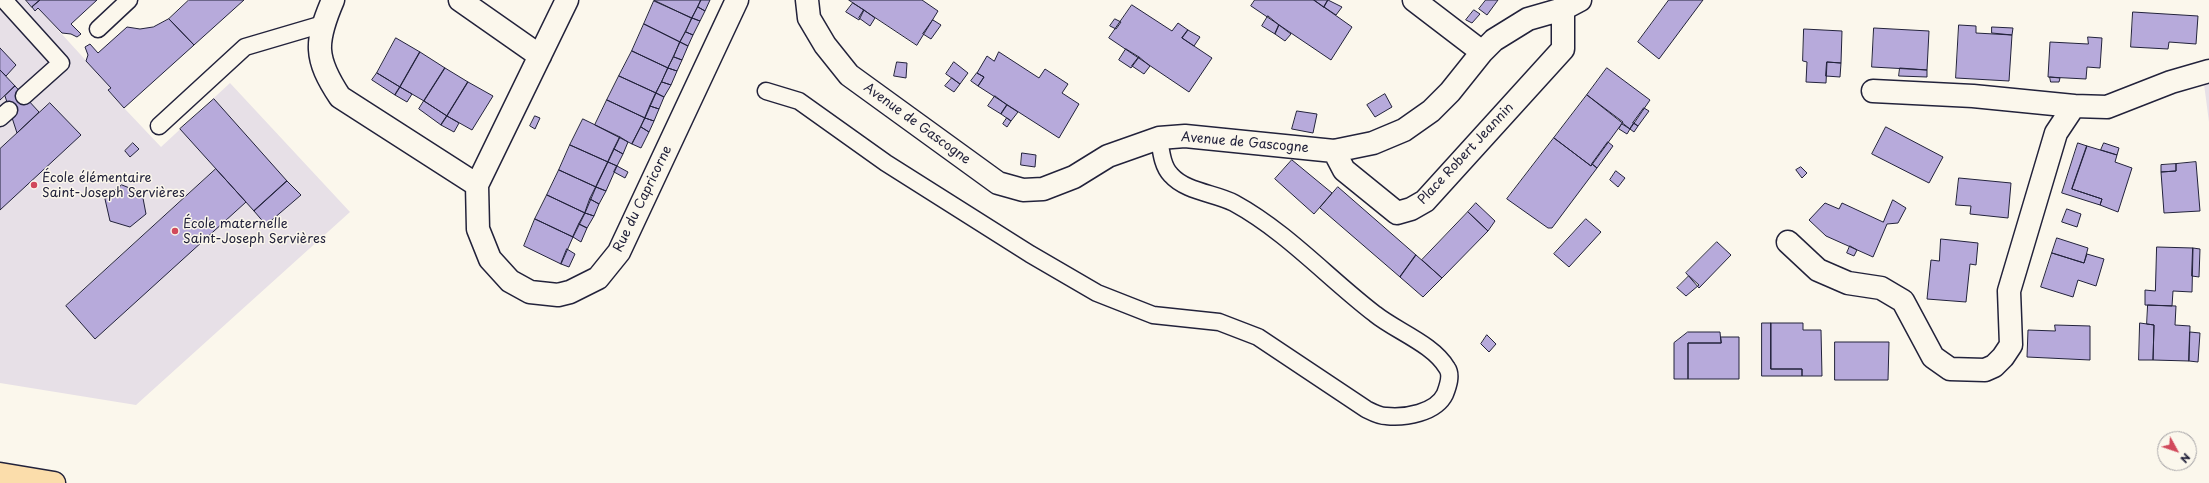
<!DOCTYPE html>
<meta charset="utf-8">
<style>
body{margin:0}
#map{position:relative;width:2209px;height:483px;overflow:hidden;background:#fbf7ec;font-family:"Playpen Sans",sans-serif}
canvas{display:block}
.north{position:absolute;left:2157px;top:431px;width:40px;height:40px;box-sizing:border-box;background:#fbf7ec;border:1px solid #a4a2a5;border-radius:50%;rotate:130deg;font-size:11px;font-weight:700;line-height:16px;text-align:center;color:#22223b}
.north::after{content:'';display:block;margin:auto;width:14px;height:18px;background:#d1495b;clip-path:polygon(50% 0,100% 100%,50% 72%,0 100%)}
</style>
<div id="map">
<canvas width="2209" height="483"></canvas>
<div class="north">N</div>
</div>
<script>
const context = document.querySelector('canvas').getContext('2d');
context.lineJoin = 'round';
function fill(path, color) { context.fillStyle = color; context.fill(path, 'evenodd'); }
function strokePath(path, color, width, dash) { context.strokeStyle = color; context.lineWidth = width; context.lineCap = dash ? 'butt' : 'round'; context.setLineDash(dash || []); context.stroke(path); }
function label(font, color, halo, rows, align = 'center') {
  context.font = font + ' "Playpen Sans",sans-serif'; context.lineWidth = 3; context.setLineDash([]); context.textBaseline = 'middle'; context.strokeStyle = halo; context.fillStyle = color; for (const [text, x, y, turn = 0] of rows) {
    context.save(); context.translate(x, y); context.rotate((+turn || 0) * Math.PI / 180); context.textAlign = isNaN(turn) ? turn : align; if (halo) context.strokeText(text, 0, 0); context.fillText(text, 0, 0); context.restore();
  }
}
const built = new Path2D(`
 M0 0H25L35 11 38 8 111 88 108 91 161 147 230 83 350 212 136 405 0 383Z
 M2209 83V122L2204 84Z`);
const building = new Path2D(`
 M26 0H40L32 7Z
 M40 0H97L71 24 81 34 77 37 71 34 62 33 38 8 35 11 32 7Z
 M189 0H244L194 45 169 19Z
 M654 0H701L692 18Z
 M701 0H710L705 11 698 7Z
 M849 0H922L938 11 917 45Z
 M1255 0H1314L1352 27 1331 60 1251 6Z
 M1314 0H1328L1324 7Z
 M1328 0 1342 7 1336 15 1324 7Z
 M1486 0H1498L1487 15 1479 9Z
 M1669 0H1703L1659 59 1638 42Z
 M654 1 692 18 680 42 644 24Z
 M853 3 864 10 859 20 846 12Z
 M1132 5 1172 31 1178 23 1188 30 1182 38 1212 58 1189 92 1109 38Z
 M698 7 705 11 700 21 692 18Z
 M864 10 875 18 870 26 859 18Z
 M1474 10 1480 14 1472 23 1466 20Z
 M2133 12 2198 16 2196 44 2169 42 2168 49 2131 47Z
 M1268 16 1279 25 1275 34 1262 26Z
 M692 18 700 21 693 35 686 32Z
 M169 19 194 45 124 108 108 90 111 88 86 61 88 55 85 47 90 44 98 53 127 27 140 29 153 27Z
 M1115 19 1121 22 1116 29 1110 26Z
 M933 20 941 25 931 39 923 34Z
 M644 24 680 42 668 68 632 51Z
 M1279 25 1291 34 1285 41 1275 34Z
 M1959 25 1976 26V33L2012 35 2009 81 1956 78Z
 M1992 27 2013 28 2012 35 1992 33Z
 M1874 28 1929 31 1927 70 1872 67Z
 M1804 29 1842 31 1841 63 1827 62 1826 83 1806 82 1807 62 1803 61Z
 M1188 30 1200 37 1194 46 1182 38Z
 M686 32 693 35 688 46 680 42Z
 M2088 37 2102 38 2100 68 2087 67 2086 79 2048 77 2050 42 2088 44Z
 M396 38 420 52 400 87 377 73Z
 M680 42 688 46 682 60 674 57Z
 M0 48 16 65 6 76 0 70Z
 M1126 49 1139 57 1131 68 1119 60Z
 M632 51 668 68 656 93 619 76Z
 M420 52 445 68 424 101 400 87Z
 M999 52 1039 78 1045 69 1068 84 1062 93 1079 104 1059 138 978 86 984 77 977 73 987 56 994 61Z
 M674 57 682 60 677 71 668 68Z
 M1139 57 1150 66 1144 74 1132 66Z
 M897 62 907 63 906 78 894 76Z
 M954 62 968 73 960 84 946 74Z
 M1827 62 1841 63 1840 77 1826 76Z
 M445 68 468 82 447 116 424 101Z
 M668 68 677 71 671 85 662 82Z
 M1607 68 1650 100 1630 129 1587 95Z
 M1900 68 1927 70V77L1899 76Z
 M0 70 15 86 0 100Z
 M377 73 400 87 395 95 372 80Z
 M977 73 984 77 978 86 971 81Z
 M619 76 656 93 645 118 607 100Z
 M2050 77 2060 78 2059 82H2051Z
 M952 78 960 84 954 92 945 86Z
 M468 82 493 96 472 130 447 116Z
 M662 82 671 85 664 97 656 93Z
 M15 86 39 112 17 133 5 96Z
 M400 87 412 94 407 102 395 95Z
 M656 93 664 97 659 109 650 106Z
 M1385 94 1392 107 1375 117 1367 105Z
 M1587 95 1623 122 1591 166 1554 138Z
 M995 96 1007 105 1001 114 988 106Z
 M214 99 287 181 254 211 180 129Z
 M607 100 645 118 632 144 595 125Z
 M424 101 447 116 441 125 419 109Z
 M50 103 81 135 0 210V149Z
 M1007 105 1018 112 1011 121 1001 114Z
 M650 106 659 109 654 121 645 118Z
 M1644 108 1649 111 1638 126 1633 123Z
 M1297 111 1317 114 1313 133 1292 129Z
 M447 116 459 123 454 132 441 125Z
 M535 116 540 118 535 129 530 126Z
 M645 118 654 121 649 132 641 127Z
 M1007 118 1011 121 1007 127 1003 124Z
 M583 119 620 137 608 162 570 145Z
 M1634 123 1638 126 1634 132 1630 129Z
 M1622 124 1630 129 1627 134 1619 129Z
 M641 127 649 132 641 148 632 144Z
 M1886 127 1943 157 1929 183 1872 154Z
 M620 137 628 142 623 154 614 149Z
 M1554 138 1591 166 1592 164 1597 168 1552 228H1548L1507 199Z
 M1608 142 1613 146 1597 168 1592 164Z
 M133 143 139 149 130 157 125 151Z
 M2078 143 2087 146 2072 189 2102 199 2100 205 2062 193Z
 M2104 143 2119 148 2117 155 2101 150Z
 M570 145 608 162 596 187 559 170Z
 M2087 146 2117 155 2115 162 2132 168 2118 212 2100 205 2102 199 2072 189Z
 M614 149 623 154 617 166 608 162Z
 M1022 153 1036 155 1035 167 1021 165Z
 M1292 160 1332 193 1314 214 1275 179Z
 M608 162 617 166 606 191 596 187Z
 M2196 162 2200 211 2164 213 2161 172 2176 171V164Z
 M2176 164V171L2161 172V165Z
 M617 166 628 172 625 178 614 172Z
 M1801 167 1807 173 1802 178 1796 170Z
 M216 169 246 202 95 339 66 306Z
 M559 170 596 187 585 213 547 195Z
 M1616 171 1625 178 1618 187 1610 180Z
 M1959 178 2011 183 2008 218 1970 214 1971 206 1956 205Z
 M287 181 301 195 266 225 254 211Z
 M122 185 142 193 146 214 130 227 110 221 105 199Z
 M596 187 606 191 599 204 590 199Z
 M1338 187 1416 255 1400 277 1320 208Z
 M547 195 585 213 573 237 535 219Z
 M590 199 599 204 594 216 585 213Z
 M1893 200 1906 208 1898 223 1887 224 1873 257 1826 236 1809 220 1825 203 1839 209 1842 203 1883 222Z
 M1476 203 1495 221 1488 231 1468 212Z
 M2067 209 2081 214 2077 227 2062 222Z
 M1468 212 1488 231 1442 278 1422 260Z
 M585 213 594 216 587 228 579 224Z
 M535 219 573 237 561 264 524 246Z
 M1586 219 1601 232 1569 267 1554 254Z
 M579 224 587 228 581 242 573 237Z
 M2057 238 2088 248 2084 263 2052 253Z
 M1941 239 1978 243 1976 265 1970 264 1966 302 1927 299 1931 260 1939 261Z
 M1717 242 1731 255 1699 288 1686 273Z
 M1850 246 1857 250 1854 256 1847 253Z
 M2157 247 2193 248 2192 292 2173 291 2172 306 2145 305V290L2155 291Z
 M2193 248 2200 249 2199 277 2192 276Z
 M567 249 575 254 569 267 561 264Z
 M2052 253 2084 263 2087 254 2104 259 2096 286 2078 280 2073 297 2041 287Z
 M1416 255 1442 278 1423 297 1400 277Z
 M1689 276 1699 285 1686 296 1677 288Z
 M2148 305 2176 306 2175 325 2190 326 2189 361 2153 360 2154 325 2147 324Z
 M1762 323H1771V369H1802V376H1762Z
 M1771 323H1803V330H1821L1822 376H1802V369H1771Z
 M2140 323 2154 325 2153 360H2139Z
 M2055 325 2090 326V360L2027 357 2028 330 2055 331Z
 M1688 332H1720L1721 343H1688V379H1674V343Z
 M2190 332 2200 333 2198 362 2189 361Z
 M1487 335 1496 344 1489 352 1481 344Z
 M1721 337H1739V379H1688V343H1721Z
 M1835 342H1889L1888 380H1835Z`);
const service = new Path2D(`
 M4 0 61 63 24 96
 M98 29 129 0
 M766 91 799 101 886 163 1030 254 1097 293 1153 315 1219 322 1258 337 1366 409C1372 412 1379 416 1386 416 1405 418 1436 413 1445 394 1448 386 1452 375 1447 368 1433 344 1396 331 1375 314 1328 278 1287 232 1234 203 1215 193 1186 192 1171 175 1162 166 1161 150 1159 138
 M0 118 9 110
 M159 126 245 47 323 24`);
const minor = new Path2D(`
 M333 0C315 42 314 58 340 97L477 185
 M460 0 540 56
 M567 0 477 185 478 229 490 259 510 281 530 292 558 295 570 292 598 278 619 252 737 0
 M807 0 809 18 825 45 849 75 998 183 1023 190 1043 189 1074 177 1108 156 1159 138 1185 136 1334 151 1373 143 1404 130 1431 111 1450 92 1482 52 1494 40 1528 19 1563 9 1580 0
 M1414 0 1482 52
 M1873 91 1973 96 2074 106
 M1334 151 1344 170 1397 213 1411 209 1425 201 1563 49V9
 M1788 242 1818 270 1848 283 1881 288 1903 301 1933 357 1950 369 1985 370 1994 366 2003 357 2011 345 2009 291 2056 133 2074 106 2107 107 2171 82 2209 71`);
const motorway = new Path2D(`
 M0 474 54 483`);
const markers = [
 [34,185,4,"#d1495b"],
 [175,231,4,"#d1495b"]
];
const streetNames = [
 ["Avenue de Gascogne",917,124,36],
 ["Avenue de Gascogne",1245,143,5],
 ["Place Robert Jeannin",1466,154,-47],
 ["Rue du Capricorne",643,199,-64]
];
const poiNames = [
 ["École élémentaire",42,178],
 ["Saint-Joseph Servières",42,193],
 ["École maternelle",183,224],
 ["Saint-Joseph Servières",183,239]
];
fill(built, '#e7e0e7');
fill(building, '#b7aadb');
strokePath(building, '#22223b', 1);
strokePath(service, '#22223b', 19);
strokePath(minor, '#22223b', 25);
strokePath(motorway, '#22223b', 25);
strokePath(service, '#fbf7ec', 16);
strokePath(minor, '#fbf7ec', 22);
strokePath(motorway, '#fbddab', 22);
for (const [x, y, r, color] of markers) { const dot = new Path2D(); dot.arc(x, y, r, 0, 2 * Math.PI); context.fillStyle = color; context.fill(dot); strokePath(dot, '#fbf7ec', 1.5); }
label('13px', '#22223b', '#fbf7ec', streetNames);
label('13px', '#22223b', '#fbf7ec', poiNames, 'left');
</script>
